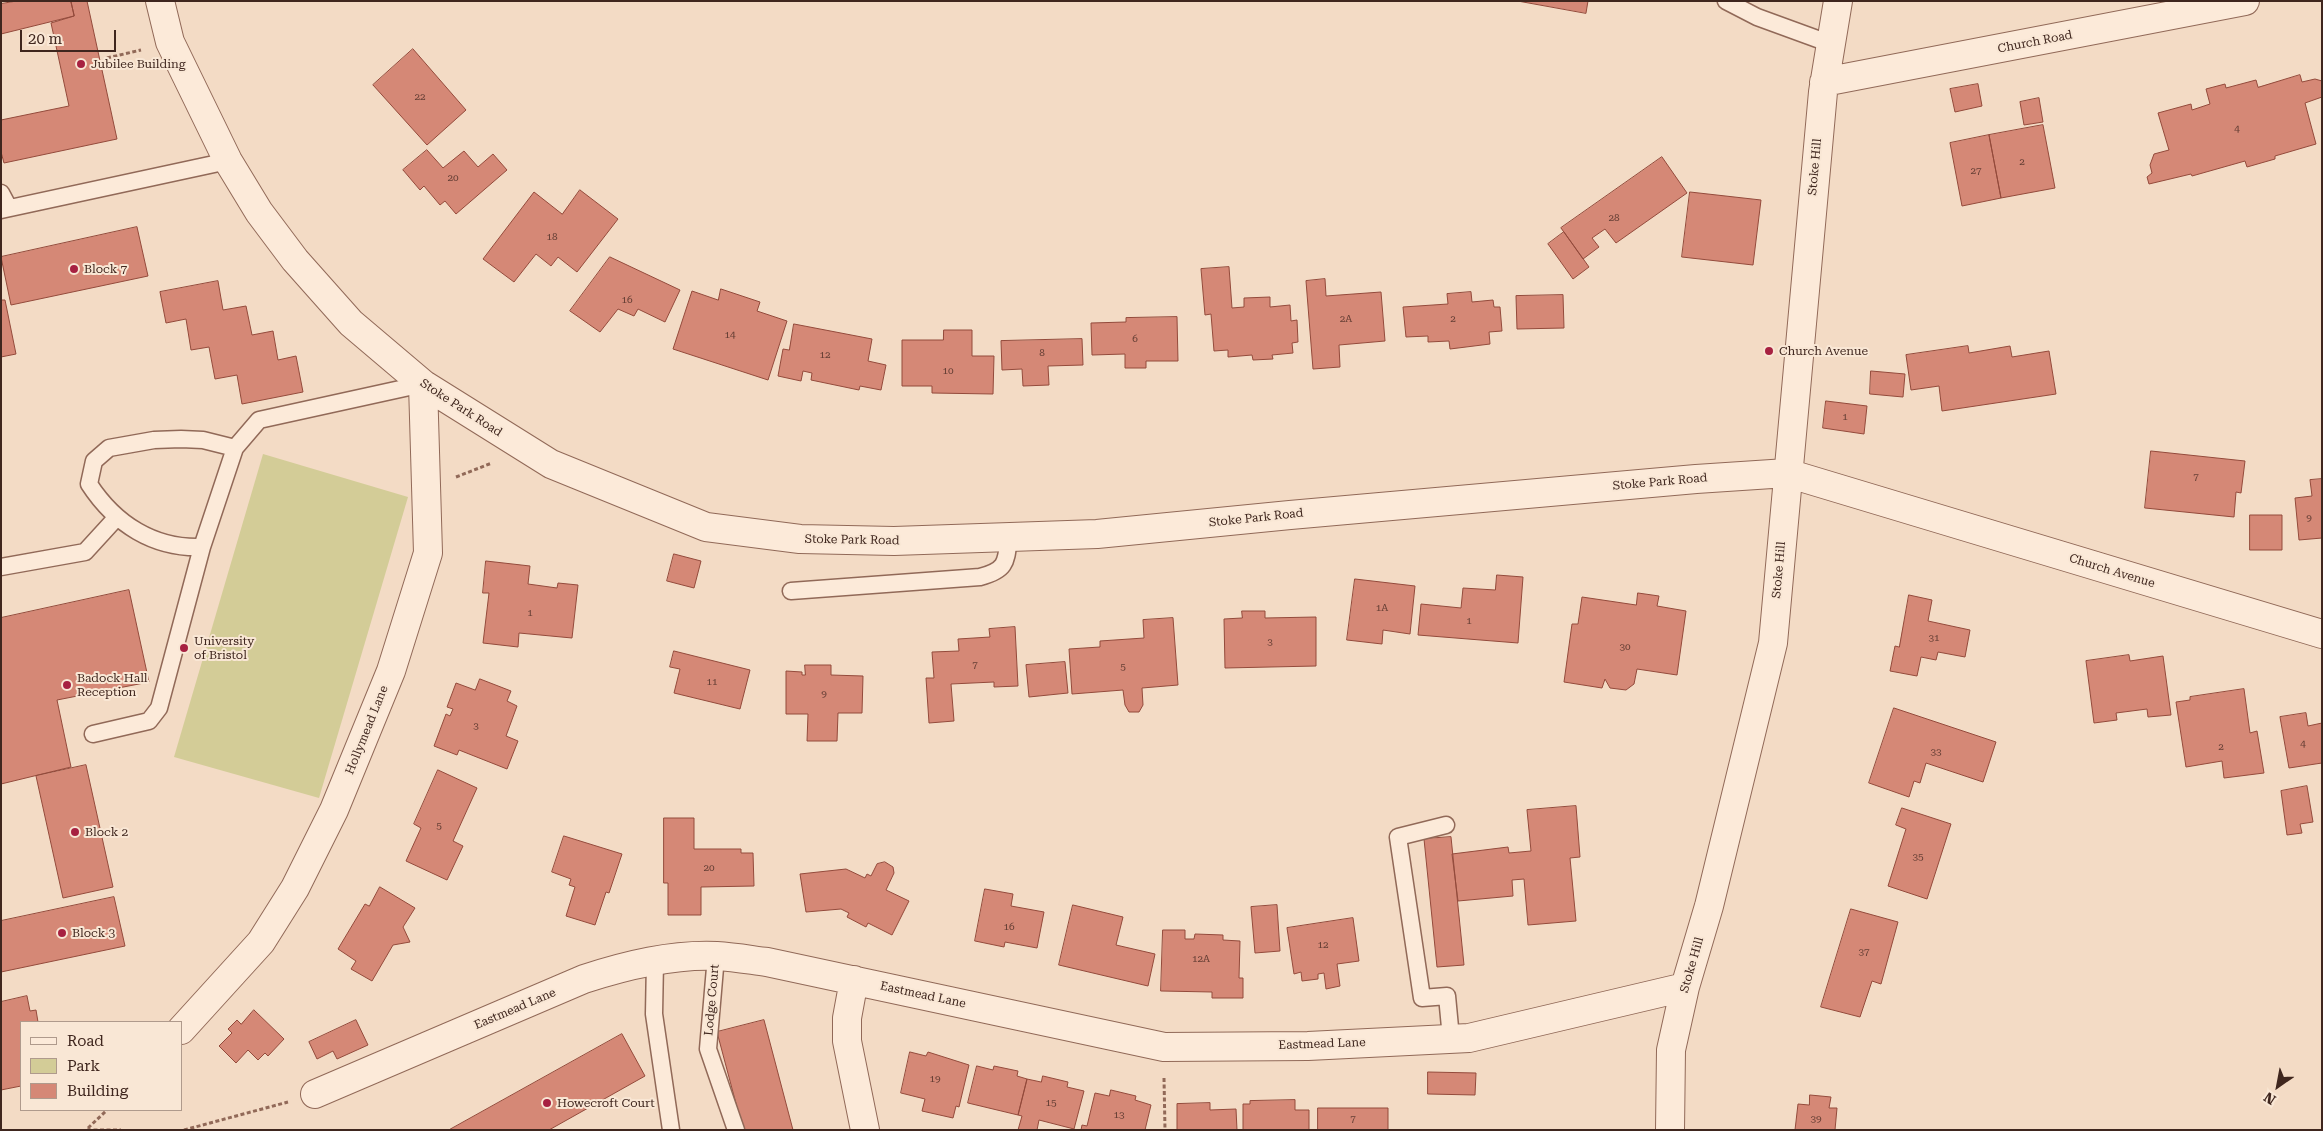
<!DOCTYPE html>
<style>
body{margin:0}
#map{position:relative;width:2323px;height:1131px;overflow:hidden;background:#f3dbc5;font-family:"Roboto Serif",serif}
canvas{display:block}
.frame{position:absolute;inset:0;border:2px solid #3f261e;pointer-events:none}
.legend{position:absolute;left:20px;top:1021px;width:162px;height:90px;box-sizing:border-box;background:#f9e7d5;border:1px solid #af9a8c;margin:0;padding:6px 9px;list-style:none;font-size:15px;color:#3f261e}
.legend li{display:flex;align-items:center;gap:10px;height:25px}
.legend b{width:25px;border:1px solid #af9a8c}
.north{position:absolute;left:2253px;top:1061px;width:50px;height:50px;-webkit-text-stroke:4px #f9e7d5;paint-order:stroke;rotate:213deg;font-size:14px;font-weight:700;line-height:20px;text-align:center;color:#3f261e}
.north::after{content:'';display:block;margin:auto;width:18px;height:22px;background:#3f261e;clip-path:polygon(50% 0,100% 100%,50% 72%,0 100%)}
.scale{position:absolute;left:20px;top:30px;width:96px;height:22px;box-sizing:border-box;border:2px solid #3f261e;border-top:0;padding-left:6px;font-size:15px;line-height:18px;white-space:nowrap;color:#3f261e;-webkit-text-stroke:4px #f9e7d5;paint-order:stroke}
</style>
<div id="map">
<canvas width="2323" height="1131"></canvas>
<div class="frame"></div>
<ul class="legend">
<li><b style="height:6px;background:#fcead9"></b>Road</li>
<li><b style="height:14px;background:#d3cc97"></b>Park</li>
<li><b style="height:14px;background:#d58876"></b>Building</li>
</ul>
<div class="north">N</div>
<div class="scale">20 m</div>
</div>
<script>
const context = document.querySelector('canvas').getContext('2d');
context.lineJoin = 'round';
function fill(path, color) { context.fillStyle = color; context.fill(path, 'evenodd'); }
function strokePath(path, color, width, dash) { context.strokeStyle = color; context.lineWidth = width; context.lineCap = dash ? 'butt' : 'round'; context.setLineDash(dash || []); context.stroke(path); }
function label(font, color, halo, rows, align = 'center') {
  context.font = font + ' "Roboto Serif",serif'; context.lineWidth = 4; context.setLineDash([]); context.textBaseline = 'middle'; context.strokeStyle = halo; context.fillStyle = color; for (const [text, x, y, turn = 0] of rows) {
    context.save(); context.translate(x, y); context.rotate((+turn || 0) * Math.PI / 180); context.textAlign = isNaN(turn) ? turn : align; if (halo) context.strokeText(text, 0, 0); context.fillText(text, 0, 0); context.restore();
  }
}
const green = new Path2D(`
 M263 454 408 497 319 798 174 757Z`);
const building = new Path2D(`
 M17 1H71L74 16 1 34V4Z
 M71 1H87L117 139 4 163 1 152V120L69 106 51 23 74 16Z
 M1518 1H1588L1586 13Z
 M413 49 466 110 427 145 373 85Z
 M2300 75 2302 82 2315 79 2322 81V97L2305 103 2316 144 2275 156V159L2247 167 2245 161 2192 176 2191 174 2149 184 2147 177 2152 173 2150 165 2154 154 2169 150 2158 113 2191 104 2192 110 2210 104 2206 89 2225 84 2226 88 2256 80 2258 87Z
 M1978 84 1982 106 1955 112 1950 89Z
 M2039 98 2043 122 2024 125 2020 102Z
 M2043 125 2055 188 2001 198 1989 135Z
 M1989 135 2001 198 1962 206 1950 143Z
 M427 150 443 168 464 151 478 167 493 154 507 170 456 214 445 201 440 205 424 186 420 190 403 170Z
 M1662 157 1687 193 1616 243 1605 229 1592 238 1599 247 1583 259 1561 228Z
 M580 190 618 219 577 272 558 257 551 266 536 254 514 282 483 259 534 192 562 214Z
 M1690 192 1761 200 1753 265 1682 257Z
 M137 227 148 276 11 305 1 257Z
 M1564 232 1589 267 1573 279 1548 244Z
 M610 257 680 290 665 322 638 309 634 316 618 309 600 332 570 311Z
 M1229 267 1232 308 1244 307V298L1270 297V307L1290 305 1291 321 1297 320 1298 342 1292 343 1293 353 1272 355 1273 359 1253 360 1252 355 1228 357V350L1214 351 1211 314 1205 315 1201 269Z
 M1325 279 1326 296 1381 292 1385 341 1339 345 1340 367 1313 369 1306 281Z
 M218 281 223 310 246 306 252 335 273 331 278 360 296 356 303 392 242 404 237 375 215 379 209 347 191 350 186 319 166 323 160 292Z
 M721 289 760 302 757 311 787 321 768 380 673 349 692 291 718 300Z
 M1471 292 1472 302 1493 300 1494 307H1500L1502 331 1489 332 1490 344 1450 349 1449 341 1428 342V336L1406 337 1403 307 1448 304 1447 294Z
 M1563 295 1564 328 1517 329 1516 296Z
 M1 300H5L16 354 1 357Z
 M1177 317 1178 361H1146V368H1125V354L1092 355 1091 323 1126 322V318Z
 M794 324 872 339 868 361 886 365 881 390 860 386 859 390 811 380 812 373 803 371 801 381 778 376 783 349 789 350Z
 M944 330H972V356H994L993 394 932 393V386H902V340H943Z
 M1082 339 1083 365 1048 366 1049 385 1023 386 1022 369 1002 370 1001 341Z
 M1968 346 1969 353 2010 346 2012 357 2049 351 2056 394 1942 411 1939 386 1911 390 1906 355Z
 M1871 371 1905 374 1903 397 1870 394Z
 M1826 401 1867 406 1864 434 1823 428Z
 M2151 451 2245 461 2241 493 2236 492 2234 517 2145 508Z
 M2322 479V538L2299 540 2295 498 2312 496 2310 480Z
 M2250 515H2282V550H2250Z
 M674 554 701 561 694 588 667 581Z
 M486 561 530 566 528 584 557 588 558 583 578 585 572 638 519 633 518 647 483 643 489 593H483Z
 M1497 575 1523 577 1518 643 1418 635 1421 604 1461 608 1463 588 1495 590Z
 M1355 579 1415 586 1410 634 1383 630 1382 644 1347 640Z
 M129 590 149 682 57 700 71 767 1 784V618Z
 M1638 593 1659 596 1657 606 1686 611 1677 675 1637 669 1634 684 1626 690 1610 688 1605 679 1602 688 1564 682 1572 624H1578L1582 597 1636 605Z
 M1909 595 1932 600 1928 621 1970 630 1965 657 1938 652 1936 660 1921 657 1917 676 1890 671 1895 646 1899 647Z
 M1242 611H1265V618L1316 617V666L1225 668 1224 619 1242 618Z
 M1173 618 1178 685 1142 688 1143 705 1139 712H1129L1125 705 1123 690 1072 694 1069 649 1100 647V641L1144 638 1143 620Z
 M1015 627 1018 686 994 687V682L951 684 954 721 929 723 926 678H934L932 652 959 651 958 639 990 637 989 629Z
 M674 651 750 670 740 709 674 693 680 669 670 667Z
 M2129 655 2130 661 2163 656 2171 715 2148 717 2147 709 2116 713 2117 720 2094 723 2086 661Z
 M1065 662 1068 693 1029 697 1026 665Z
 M805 665H831V675L863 676 862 713H838L837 741H807L808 714H786V671L802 672V675H805Z
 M480 679 511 691 507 701 517 706 506 736 518 741 507 769 459 750 457 755 434 746 446 714 450 716 453 709 447 707 456 683 475 690Z
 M2244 689 2250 733 2257 731 2264 773 2224 778 2222 761 2186 767 2176 702 2190 700V697Z
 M1894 708 1996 742 1983 782 1926 763 1920 783 1914 781 1909 797 1869 783Z
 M2306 713 2308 726 2322 723V763L2289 768 2280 717Z
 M86 765 113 887 63 898 36 776Z
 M438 770 477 788 453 841 463 846 447 880 406 861 421 828 414 824Z
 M2307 786 2313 822 2300 824 2302 833 2287 835 2281 791Z
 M1576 806 1580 857 1570 858 1576 921 1528 925 1524 879 1512 880 1513 896 1458 901 1452 854 1508 847 1509 853 1531 851 1527 810Z
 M1902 808 1951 824 1927 899 1888 886 1906 829 1896 825Z
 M664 818H694V849H741V853H753L754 886 701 887V915H668V883H664Z
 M564 836 622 854 609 893 606 892 595 925 566 916 575 887 569 885 571 879 552 872Z
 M1451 837 1464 965 1437 967 1424 839Z
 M885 862 893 867 894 873 886 890 909 901 892 935 868 923 866 927 847 917 849 913 841 909 806 912 800 874 846 869 865 878 867 874 871 876 877 864Z
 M380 887 415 908 403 927 410 942 393 945 372 981 351 969 356 961 338 949 365 904 369 906Z
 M985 889 1013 894 1011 906 1044 912 1037 948 1005 942 1004 947 975 941Z
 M114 897 125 946 1 972V921Z
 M1073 905 1123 917 1116 945 1155 954 1148 986 1059 965Z
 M1277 905 1280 951 1255 953 1251 907Z
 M1851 909 1898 922 1881 984 1872 981 1860 1017 1821 1007Z
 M1353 918 1359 961 1337 964 1340 986 1326 989 1324 973 1318 974V979L1302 981 1301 972 1294 974 1287 928Z
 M1163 930H1185V939H1194L1195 934 1223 935V940L1240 941 1239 978H1243V998H1212V992L1161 991Z
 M27 996 30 1011 36 1010 38 1022H21V1086L1 1090V1002Z
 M254 1010 284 1039 268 1056 265 1053 258 1060 248 1050 236 1063 219 1046 232 1033 228 1029 237 1020 241 1024Z
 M356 1020 368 1045 337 1059 333 1051 317 1059 309 1042Z
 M764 1020 793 1130H743L717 1032Z
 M622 1034 645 1076 549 1130H449Z
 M910 1052 926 1056 928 1052 969 1065 959 1107 956 1106 953 1118 922 1111 925 1099 901 1093Z
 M977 1066 993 1070 994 1066 1018 1071 1017 1076 1027 1079 1018 1115 968 1103Z
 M1428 1072 1476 1073 1475 1095 1428 1094Z
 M1043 1076 1068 1082 1067 1087 1084 1091 1074 1129 1039 1120 1037 1130H1018L1022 1116 1018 1115 1027 1079 1041 1082Z
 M1111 1090 1136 1096 1135 1100 1151 1105 1145 1130H1081L1082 1125 1087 1126 1095 1093 1109 1096Z
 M1810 1095 1831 1097 1829 1108H1837L1835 1130H1795L1798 1104 1809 1105Z
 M1295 1100V1110H1309V1130H1243V1104H1250V1101Z
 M1210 1103V1110L1236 1109 1237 1130H1177V1104Z
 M1318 1108H1388V1130H1318Z`);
const path = new Path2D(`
 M107 58 141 50
 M456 477 492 463
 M1164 1078 1165 1130
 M88 1128 107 1110
 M87 1130H121
 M184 1130 288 1102`);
const lane = new Path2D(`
 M1726 1 1757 17 1831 44
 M1 193 9 208
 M1 210 228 161
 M202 547C154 549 115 524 89 484L94 461 109 448 154 440 181 439 203 440 235 448
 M1 567 85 552 117 517
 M791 591 980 577C1007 570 1006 562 1009 537
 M93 734 149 721 159 708 202 547 235 448 259 420 423 384
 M1446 825 1398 837 1422 998 1447 996 1451 1038
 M716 956 708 1049 736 1130
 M655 961 654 1014 671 1130`);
const street = new Path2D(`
 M160 1 170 42 228 161 259 212 295 260 351 323 423 384 551 464 706 527 800 539 894 541 1097 534 1290 515 1696 479 1787 473 2322 634
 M1824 82 2245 1
 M854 980 847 1018V1041L865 1130
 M181 1030 261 942 295 888 334 810 391 671 428 553 423 384
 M315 1094 584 979C627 965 672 954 717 956 734 957 751 960 767 962L1164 1047 1308 1046 1469 1038 1685 987
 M1670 1130 1671 1050 1685 987 1709 906 1773 643 1823 92 1838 1`);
const markers = [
 [81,64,5,"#a72141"],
 [74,269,5,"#a72141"],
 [1769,351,5,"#a72141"],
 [184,648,5,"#a72141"],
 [67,685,5,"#a72141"],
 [75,832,5,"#a72141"],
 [62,933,5,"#a72141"],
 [547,1103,5,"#a72141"]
];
const numberNames = [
 ["22",420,97],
 ["4",2237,129],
 ["2",2022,162],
 ["27",1976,171],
 ["20",453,178],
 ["28",1614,218],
 ["18",552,237],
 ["16",627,300],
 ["2A",1346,319],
 ["2",1453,319],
 ["14",730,335],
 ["6",1135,339],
 ["8",1042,353],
 ["12",825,355],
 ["10",948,371],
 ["1",1845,417],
 ["7",2196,477],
 ["9",2309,518],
 ["1A",1382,608],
 ["1",530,613],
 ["1",1469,621],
 ["31",1934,638],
 ["3",1270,642],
 ["30",1625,647],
 ["7",975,665],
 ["5",1123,667],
 ["11",712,682],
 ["9",824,694],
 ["3",476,726],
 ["4",2303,744],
 ["2",2221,747],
 ["33",1936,752],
 ["5",439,826],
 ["35",1918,857],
 ["20",709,868],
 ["16",1009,927],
 ["12",1323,945],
 ["37",1864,952],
 ["12A",1201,959],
 ["19",935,1079],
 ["15",1051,1103],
 ["13",1119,1115],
 ["7",1353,1119],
 ["39",1816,1119]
];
const streetNames = [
 ["Church Road",2035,42,-11],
 ["Stoke Hill",1815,167,-85],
 ["Stoke Park Road",461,408,33],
 ["Stoke Park Road",1660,482,-5],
 ["Stoke Park Road",1256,518,-6],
 ["Stoke Park Road",852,540,1],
 ["Stoke Hill",1779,570,-85],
 ["Church Avenue",2112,571,17],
 ["Hollymead Lane",367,730,-68],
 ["Stoke Hill",1692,965,-74],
 ["Eastmead Lane",923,995,12],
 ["Lodge Court",712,1000,-85],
 ["Eastmead Lane",515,1009,-23],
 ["Eastmead Lane",1322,1044,-2]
];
const poiNames = [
 ["Jubilee Building",91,64],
 ["Block 7",84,269],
 ["Church Avenue",1779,351],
 ["University",194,641],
 ["of Bristol",194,655],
 ["Badock Hall",77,678],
 ["Reception",77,692],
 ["Block 2",85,832],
 ["Block 3",72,933],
 ["Howecroft Court",557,1103]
];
fill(green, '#d3cc97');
fill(building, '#d58876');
strokePath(building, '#934a3b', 1);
strokePath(lane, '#916958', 19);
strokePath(street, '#916958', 30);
strokePath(path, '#916958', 3, [4, 2.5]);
strokePath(lane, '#fcead9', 16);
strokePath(street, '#fcead9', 28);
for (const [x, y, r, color] of markers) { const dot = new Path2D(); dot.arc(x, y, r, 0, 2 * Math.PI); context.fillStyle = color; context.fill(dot); strokePath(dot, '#f9e7d5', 2); }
label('10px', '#643e34', null, numberNames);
label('12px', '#3f261e', '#f9e7d5', streetNames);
label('12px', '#3f261e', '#f9e7d5', poiNames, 'left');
</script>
